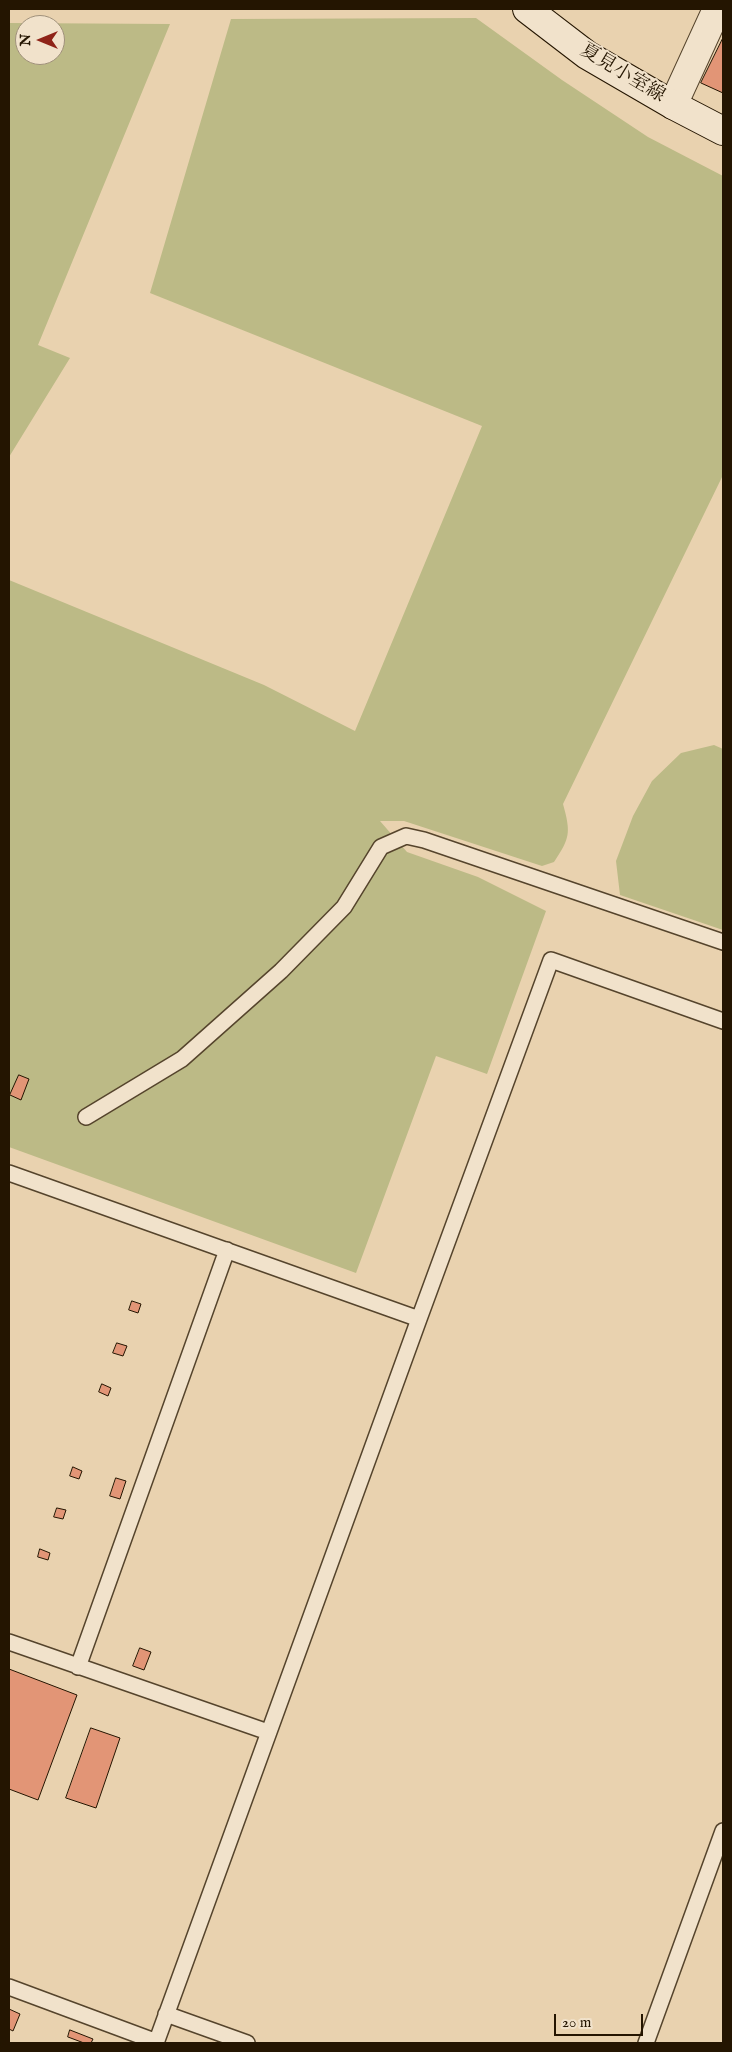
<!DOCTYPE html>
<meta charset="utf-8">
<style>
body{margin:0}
#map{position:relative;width:732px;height:2052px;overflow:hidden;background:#e9d2af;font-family:"IM FELL English",serif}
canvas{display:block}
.frame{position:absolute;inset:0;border:10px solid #241501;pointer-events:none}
.north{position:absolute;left:15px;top:15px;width:50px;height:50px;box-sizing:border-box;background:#f1e2cb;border:1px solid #9f907a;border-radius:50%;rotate:270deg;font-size:14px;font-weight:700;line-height:20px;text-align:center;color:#241501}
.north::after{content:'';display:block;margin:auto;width:18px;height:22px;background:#8f2418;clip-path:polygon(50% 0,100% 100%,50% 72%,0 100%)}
.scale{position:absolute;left:554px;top:2014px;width:89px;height:22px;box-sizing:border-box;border:2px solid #241501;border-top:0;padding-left:6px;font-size:15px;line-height:18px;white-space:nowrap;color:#241501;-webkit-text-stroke:4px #f1e2cb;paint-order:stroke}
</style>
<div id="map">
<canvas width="732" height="2052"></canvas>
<div class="frame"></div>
<div class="north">N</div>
<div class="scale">20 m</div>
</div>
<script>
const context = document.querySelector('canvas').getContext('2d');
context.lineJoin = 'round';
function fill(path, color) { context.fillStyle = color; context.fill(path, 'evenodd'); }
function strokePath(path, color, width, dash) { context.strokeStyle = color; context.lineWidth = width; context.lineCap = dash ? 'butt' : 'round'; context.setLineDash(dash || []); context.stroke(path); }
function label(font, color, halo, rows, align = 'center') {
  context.font = font + ' "IM FELL English","Noto Serif JP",serif'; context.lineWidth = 4; context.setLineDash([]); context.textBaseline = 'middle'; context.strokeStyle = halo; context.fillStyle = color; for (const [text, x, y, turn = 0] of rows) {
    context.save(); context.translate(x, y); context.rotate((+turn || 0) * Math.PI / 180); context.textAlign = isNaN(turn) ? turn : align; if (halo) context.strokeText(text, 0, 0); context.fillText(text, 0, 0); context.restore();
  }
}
const green = new Path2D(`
 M476 18 562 80 648 137 723 176V475L563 804C571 833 570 838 554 862L542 866 404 821H380L407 852 478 877 546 911 487 1074 436 1056 356 1273 9 1147V580L264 685 355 731 482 426 150 293 231 19Z
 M9 23 170 24 38 345 70 358 9 457ZM25 25H55V55H25Z
 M714 745 723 749V930L620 895 616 861 633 816 652 781 681 753Z`);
const building = new Path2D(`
 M723 38V93L701 83Z
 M19 1075 29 1079 21 1100 10 1095Z
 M132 1301 141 1304 138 1313 129 1310Z
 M117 1343 127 1346 123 1356 113 1353Z
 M102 1384 111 1388 108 1396 99 1392Z
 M73 1467 82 1471 79 1479 70 1476Z
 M116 1478 126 1481 120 1499 110 1496Z
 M57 1508 66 1510 63 1519 54 1517Z
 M40 1549 50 1553 48 1560 38 1557Z
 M140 1648 151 1652 144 1670 133 1666Z
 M9 1669 77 1695 38 1800 9 1789Z
 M91 1728 120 1738 96 1808 66 1798Z
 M9 2009 20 2014 13 2031 9 2029Z
 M70 2030 93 2039 91 2043H84L68 2037Z`);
const lane = new Path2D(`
 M86 1117 182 1059 281 971 344 907 381 847 406 836 424 840 723 942
 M9 1173 419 1319
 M9 1642 268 1732
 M78 1667 227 1250
 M9 1987 157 2042
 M166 2014 247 2043
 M156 2043 419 1319 551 960 723 1021
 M646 2043 723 1831`);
const street = new Path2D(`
 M673 105 717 9`);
const secondary = new Path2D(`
 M527 9 587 55 673 105 723 131`);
const streetNames = [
 ["夏見小室線",622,74,31]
];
fill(green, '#bcba86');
fill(building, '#e29576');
strokePath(building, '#241501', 1);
strokePath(lane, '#55442c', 18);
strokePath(street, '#55442c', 30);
strokePath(secondary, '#241501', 30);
strokePath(lane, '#f1e2cb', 15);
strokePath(street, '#f1e2cb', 28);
strokePath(secondary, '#f1e2cb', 28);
label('19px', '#241501', '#f1e2cb', streetNames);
</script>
